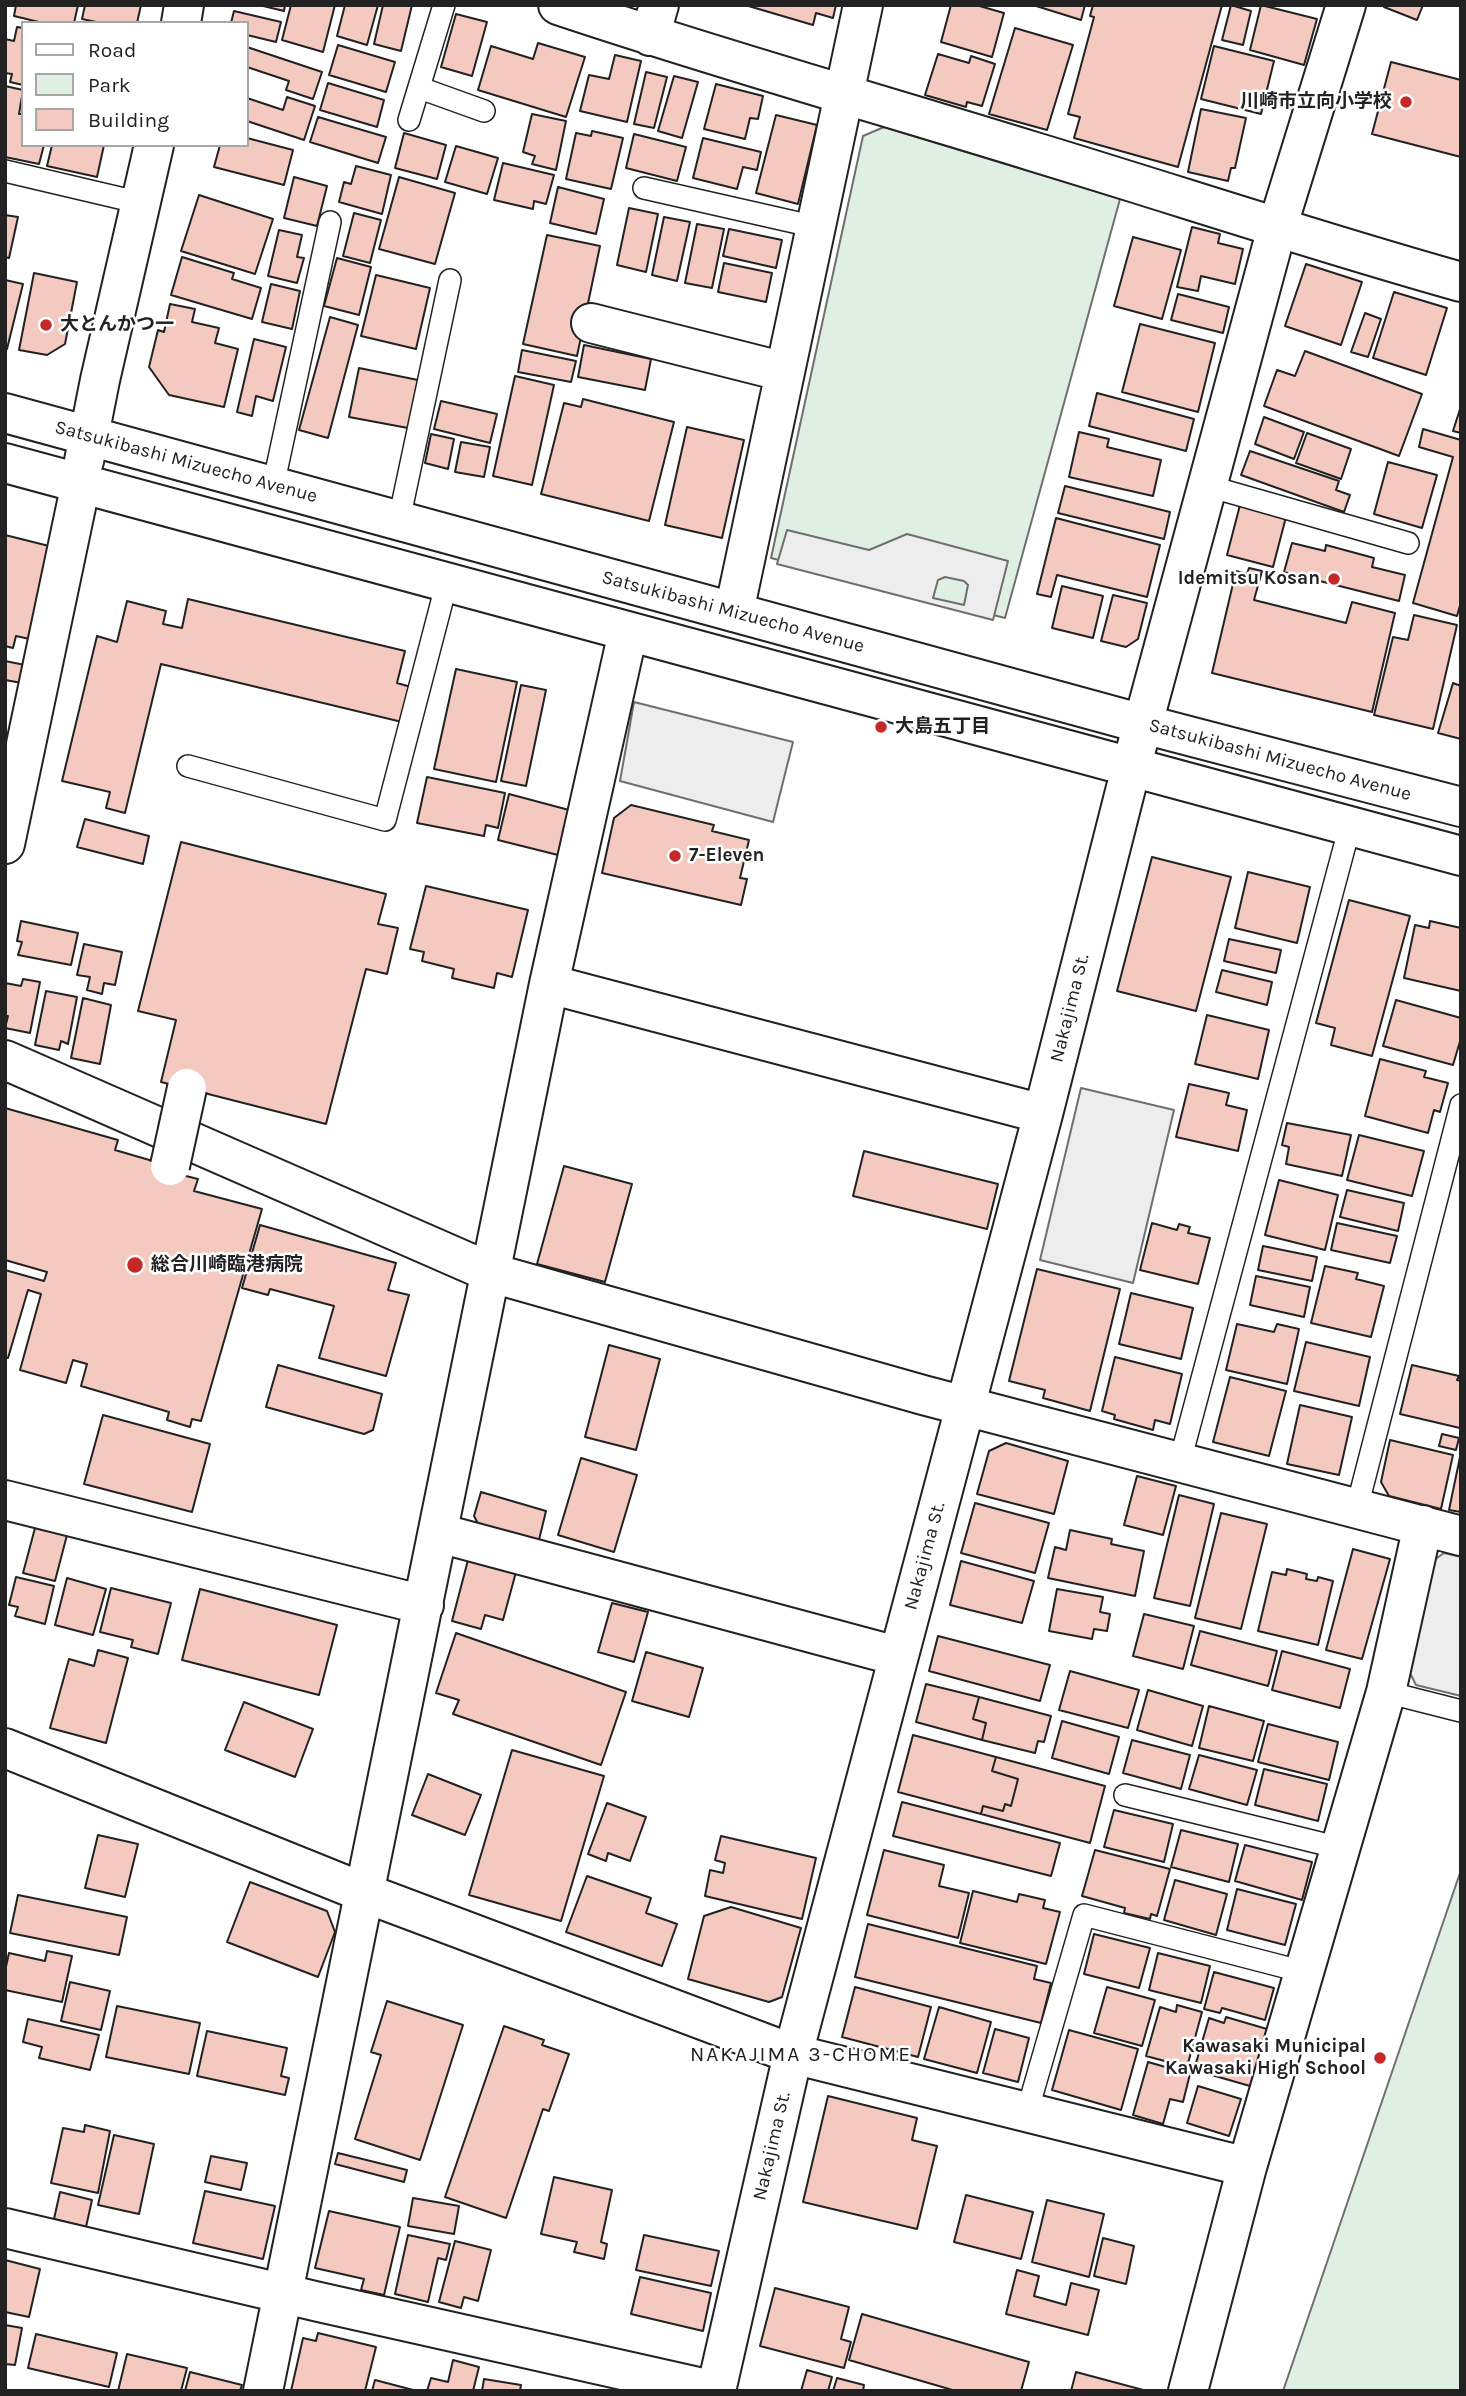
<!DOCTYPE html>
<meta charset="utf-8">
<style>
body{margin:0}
#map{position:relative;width:1466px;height:2396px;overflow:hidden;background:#fff;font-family:Karla,sans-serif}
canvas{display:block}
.frame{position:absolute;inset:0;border:7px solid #222;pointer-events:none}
.legend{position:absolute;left:21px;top:21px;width:228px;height:126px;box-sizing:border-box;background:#fff;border:2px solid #a7a7a7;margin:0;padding:9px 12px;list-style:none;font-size:21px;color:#222}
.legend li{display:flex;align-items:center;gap:14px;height:35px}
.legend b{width:35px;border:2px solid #a7a7a7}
</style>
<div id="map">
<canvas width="1466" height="2396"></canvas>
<div class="frame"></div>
<ul class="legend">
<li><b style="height:9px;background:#fff"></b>Road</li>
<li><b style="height:19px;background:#e0efe3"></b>Park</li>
<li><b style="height:19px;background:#f3c9c0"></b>Building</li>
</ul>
</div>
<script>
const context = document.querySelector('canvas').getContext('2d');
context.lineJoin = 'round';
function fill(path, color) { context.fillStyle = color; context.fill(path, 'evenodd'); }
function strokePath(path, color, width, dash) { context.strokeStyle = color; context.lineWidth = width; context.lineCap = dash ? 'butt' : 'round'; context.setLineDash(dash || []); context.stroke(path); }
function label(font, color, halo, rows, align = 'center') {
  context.font = font + ' Karla,"Noto Sans JP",sans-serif'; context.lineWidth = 5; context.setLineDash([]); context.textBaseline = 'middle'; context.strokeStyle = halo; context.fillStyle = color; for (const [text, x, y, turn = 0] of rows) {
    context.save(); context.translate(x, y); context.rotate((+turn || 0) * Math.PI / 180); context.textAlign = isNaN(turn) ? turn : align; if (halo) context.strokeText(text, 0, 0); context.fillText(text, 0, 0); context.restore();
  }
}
const green = new Path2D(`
 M884 127 1120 199 1005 618 771 558 863 136Z
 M1461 1870V2391H1283Z`);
const parking = new Path2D(`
 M787 530 869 550 907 534 1008 561 993 620 777 564ZM945 577 964 581 968 585 964 605 933 598 938 580Z
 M634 702 793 742 773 822 620 781Z
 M1081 1088 1174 1110 1133 1283 1040 1260Z
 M1444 1553 1461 1557V1696L1416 1685 1408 1669 1431 1562Z`);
const building = new Path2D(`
 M16 5H78L74 23H43L14 16Z
 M85 5H141L137 23H101L82 19Z
 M259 5H285L284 11Z
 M291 5H335L323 52 282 40Z
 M345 5H378L367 45 337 36Z
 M383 5H412L401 51 374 44Z
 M745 5H836L833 18 816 13 813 25Z
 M951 5H976L1004 13 992 57 941 42Z
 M1033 5H1085L1081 20Z
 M1093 5H1222L1178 167 1074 138 1080 117 1068 114 1094 17 1090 16Z
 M1231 5 1251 11 1243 45 1222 40Z
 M1261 5 1317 19 1304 65 1250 50Z
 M1384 5H1423L1417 20 1384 7Z
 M234 11 281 22 276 42 247 35V23H231Z
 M456 14 487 22 472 76 441 67Z
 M17 27 23 28V85L10 82 12 74 5 73V39L14 41Z
 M1015 28 1073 45 1047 130 989 114Z
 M538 43 585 57 566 117 478 90 491 46 533 59Z
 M338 45 395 62 386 92 329 75Z
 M1214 46 1274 61 1261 114 1201 99Z
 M247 47 322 72 313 99 286 90 289 81 247 67Z
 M938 54 969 63 971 56 995 64 982 106 967 102 966 107 925 95Z
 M615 55 641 61 627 122 580 111 589 75 609 79Z
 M1391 62 1461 80V157L1372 134Z
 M646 72 667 77 654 128 634 124Z
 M674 76 698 82 682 138 658 131Z
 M328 83 384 100 377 127 320 110Z
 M716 84 763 96 758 119 750 118 745 139 704 129Z
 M5 86 23 90 19 114H23V145H44L39 164 5 157Z
 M287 97 315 106 304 140 247 121V98L283 110Z
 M1201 109 1246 118 1235 168H1231L1228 181 1188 172Z
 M532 114 566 121 556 170 532 164 535 156 523 152Z
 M776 115 817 125 798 204 756 193Z
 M318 117 386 137 378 163 310 142Z
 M592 131 623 138 611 189 566 179 576 133 591 136Z
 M404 133 446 145 437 179 395 168Z
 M634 134 686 147 677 181 626 168Z
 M247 138 293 150 284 185 214 167 220 145H247Z
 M703 138 761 152 757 170 743 167 737 189 693 178Z
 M52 145H104L97 177 47 166Z
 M456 146 498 158 487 194 445 182Z
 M503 163 554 175 546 204 534 201 533 209 494 200Z
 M356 166 391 175 382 214 339 202 344 182 351 184Z
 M294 177 327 186 317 226 284 218Z
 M399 177 455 193 435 264 379 249Z
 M558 187 604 199 596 234 550 223Z
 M199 195 273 219 255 274 181 251Z
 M629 208 658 214 646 272 617 265Z
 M354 213 381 220 370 263 343 256Z
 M5 215 18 217 9 258 5 257Z
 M664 217 690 222 677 281 652 275Z
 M697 224 724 229 712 288 685 283Z
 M1192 227 1220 234 1218 243 1243 249 1235 284 1201 276 1198 291 1177 287Z
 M729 229 782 240 776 268 723 256Z
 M279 230 302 235 297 257 304 258 297 283 268 276Z
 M547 235 600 246 577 356 523 344Z
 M1133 237 1181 250 1162 319 1114 306Z
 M182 257 234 273 232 279 261 288 252 319 171 295Z
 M337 258 371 267 359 315 324 306Z
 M724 263 772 273 766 302 718 292Z
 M1306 264 1362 282 1341 345 1285 326Z
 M34 273 77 282 65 344 47 355 19 350Z
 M376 275 430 288 416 349 361 336Z
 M5 280 23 284 7 349 5 348Z
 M271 284 300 291 292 329 262 322Z
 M1394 292 1447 308 1426 375 1373 358Z
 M1178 294 1229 307 1223 333 1171 320Z
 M170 304 195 309 192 322 219 328 215 343 238 349 224 407 169 395 149 367 158 330 164 332Z
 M1365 313 1381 319 1368 357 1351 352Z
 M330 317 358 325 328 438 299 430Z
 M1140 324 1215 343 1198 412 1122 392Z
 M254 339 286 347 273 401 256 396 252 416 237 412Z
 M584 345 651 359 645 390 578 377Z
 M522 350 576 361 571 382 518 372Z
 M1305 351 1422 394 1399 456 1264 406 1277 370 1295 376Z
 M359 368 418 380 408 428 349 417Z
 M515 376 554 385 532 485 493 476Z
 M1097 393 1194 419 1186 451 1089 426Z
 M583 399 674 422 649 521 541 494 564 403 581 407Z
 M441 401 497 414 490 443 434 429Z
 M1461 406V433L1453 431Z
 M1264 417 1304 432 1294 459 1255 444Z
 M687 427 744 440 722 538 665 525Z
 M1423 429 1461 440V602L1457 616 1413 603 1453 457 1419 447Z
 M1079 432 1109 439 1107 447 1161 460 1153 496 1069 477Z
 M1307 433 1351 449 1341 479 1296 463Z
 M431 434 454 439 448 469 425 463Z
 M461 442 490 447 484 477 455 472Z
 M1250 451 1339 481 1336 490 1350 495 1344 512 1241 475Z
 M1388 462 1437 475 1422 528 1374 514Z
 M1065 486 1170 512 1164 539 1058 513Z
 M1240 505 1286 517 1273 567 1227 555Z
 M1056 518 1160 545 1147 597 1057 575 1051 597 1037 594Z
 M5 535 57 548 34 640 16 636 13 648 5 646Z
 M1292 543 1325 551 1326 545 1374 558 1372 567 1405 575 1399 601 1284 572Z
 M1249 568 1262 571 1254 600 1346 623 1352 602 1395 613 1372 712 1212 673 1236 571 1247 574Z
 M1062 586 1103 596 1093 638 1052 628Z
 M1113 595 1147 603 1138 639 1126 647 1101 641Z
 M188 599 405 651 397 683 411 687 402 722 161 664 125 813 106 808 110 792 62 781 97 636 117 642 127 601 166 611 163 624 182 628Z
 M1414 615 1457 625 1433 729 1374 715 1393 637 1408 640Z
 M5 661 25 665 22 683 5 680Z
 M456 669 517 682 496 782 434 769Z
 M1453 683 1461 686V739L1438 733Z
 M521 685 546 690 526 786 501 781Z
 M427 777 505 793 498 828 486 825 484 836 417 823Z
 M509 794 569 810 558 855 498 840Z
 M631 805 714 825 712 831 749 840 740 878 747 879 741 905 602 873 614 818Z
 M85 819 149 836 143 864 77 847Z
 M181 842 386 894 378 924 398 928 387 974 366 969 326 1124 161 1082 176 1020 138 1011Z
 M1152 857 1231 877 1196 1011 1117 991Z
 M1248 872 1310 887 1297 943 1235 928Z
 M426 886 528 910 512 977 497 973 494 988 452 978 454 969 422 961 424 952 410 949Z
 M1349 900 1410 916 1372 1056 1331 1045 1335 1028 1316 1023Z
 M21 921 78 933 71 965 18 955 22 942 17 941Z
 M1430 921 1461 928V991L1404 978 1415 925 1429 928Z
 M1229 939 1281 950 1276 973 1224 961Z
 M84 944 122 952 115 985 104 983 102 994 87 990 90 977 77 975Z
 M1222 970 1272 982 1267 1005 1216 992Z
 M23 979 40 982 30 1033 5 1028 8 1016H5V983L21 986Z
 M46 991 77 997 68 1044 61 1041 59 1050 35 1045Z
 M83 998 111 1005 100 1064 71 1058Z
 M1396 1000 1461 1018V1038L1453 1065 1383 1046Z
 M1207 1015 1269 1030 1258 1079 1195 1064Z
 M1380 1059 1426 1071 1424 1077 1448 1083 1440 1112 1434 1110 1428 1133 1365 1116Z
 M1189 1084 1229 1093 1226 1105 1247 1110 1238 1151 1176 1137Z
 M5 1108 118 1140 115 1150 170 1166 178 1174 198 1179 194 1191 262 1209 201 1421 192 1419 190 1427 167 1420 169 1412 81 1386 87 1364 73 1360 66 1383 20 1370 41 1294 28 1290 8 1358 5 1357V1270L44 1281 47 1272 5 1260Z
 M1287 1123 1351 1135 1342 1176 1286 1164 1289 1147 1282 1145Z
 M1359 1135 1424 1151 1412 1196 1347 1180Z
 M864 1151 998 1184 987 1229 853 1196Z
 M564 1166 632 1184 605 1282 537 1264Z
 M1279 1180 1338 1195 1325 1250 1265 1235Z
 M1347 1190 1404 1203 1398 1231 1340 1217Z
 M1152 1223 1177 1230 1179 1224 1190 1227 1188 1233 1210 1238 1198 1284 1140 1270Z
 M1337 1223 1397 1236 1390 1263 1331 1250Z
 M260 1225 396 1263 388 1290 409 1295 386 1376 319 1358 334 1306 270 1289 268 1295 242 1288Z
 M1263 1246 1317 1257 1312 1281 1258 1270Z
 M1325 1266 1358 1273 1356 1279 1384 1286 1371 1337 1311 1323Z
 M1037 1269 1120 1289 1090 1411 1043 1398 1045 1390 1009 1381Z
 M1256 1276 1310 1287 1304 1317 1250 1305Z
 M1131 1293 1193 1308 1181 1359 1119 1344Z
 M1237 1324 1274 1332 1277 1324 1299 1329 1287 1384 1226 1370Z
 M1306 1342 1370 1357 1359 1406 1294 1391Z
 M609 1345 660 1359 636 1450 585 1437Z
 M1115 1357 1182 1374 1170 1424 1155 1420 1153 1430 1114 1419 1115 1415 1102 1411Z
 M278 1365 382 1394 373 1430 364 1434 266 1407Z
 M1412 1365 1459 1376 1457 1380 1461 1381 1460 1428 1400 1414Z
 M1230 1377 1286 1391 1269 1456 1213 1442Z
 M1300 1405 1352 1417 1339 1475 1287 1464Z
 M103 1415 210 1444 192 1512 84 1484Z
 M1442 1434 1459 1438 1456 1450 1439 1446Z
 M1390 1440 1453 1455 1441 1509 1389 1496 1381 1482Z
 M1006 1443 1068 1461 1054 1514 977 1494 989 1451Z
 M1460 1457H1461V1512L1449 1510Z
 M581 1458 637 1475 614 1552 558 1535Z
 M1137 1476 1176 1486 1163 1535 1124 1525Z
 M481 1492 546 1511 538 1544 482 1531 474 1516Z
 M1179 1495 1214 1504 1190 1606 1154 1598Z
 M975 1503 1049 1523 1035 1573 961 1553Z
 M1221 1513 1267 1524 1241 1629 1195 1618Z
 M35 1528 67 1535 55 1581 23 1573Z
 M1070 1530 1112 1539 1111 1544 1144 1551 1135 1596 1048 1578 1055 1547 1066 1550Z
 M1353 1549 1390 1559 1362 1659 1326 1650Z
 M468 1560 516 1572 503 1620 485 1615 481 1629 452 1621Z
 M961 1561 1034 1581 1022 1623 950 1605Z
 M1287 1569 1307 1574 1306 1579 1317 1581 1318 1577 1333 1581 1318 1645 1258 1631 1272 1572 1286 1575Z
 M16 1577 54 1586 45 1624 15 1616 18 1607 9 1605Z
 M67 1578 106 1589 93 1635 55 1625Z
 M111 1588 171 1603 158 1654 131 1647 133 1640 100 1632Z
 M200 1589 337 1625 319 1695 182 1660Z
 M1057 1589 1103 1597 1100 1612 1110 1614 1107 1631 1094 1629 1092 1639 1049 1631Z
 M612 1603 648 1612 634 1662 598 1652Z
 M1144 1614 1194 1626 1183 1669 1133 1656Z
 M1200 1631 1277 1651 1268 1686 1191 1665Z
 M456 1633 626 1692 601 1765 453 1714 459 1700 436 1693Z
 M938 1636 1050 1665 1040 1701 929 1671Z
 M98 1650 128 1658 106 1743 50 1728 69 1659 94 1666Z
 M1282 1651 1350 1669 1340 1708 1272 1690Z
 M646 1652 703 1668 689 1717 632 1701Z
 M1070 1671 1139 1690 1128 1728 1059 1710Z
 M926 1684 979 1697 973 1719 986 1723 982 1740 916 1722Z
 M1148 1690 1203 1706 1192 1746 1137 1730Z
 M979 1697 1051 1716 1044 1742 1038 1741 1035 1753 982 1740 986 1723 973 1719Z
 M244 1702 313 1729 295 1777 225 1750Z
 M1209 1706 1264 1721 1253 1761 1199 1748Z
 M1062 1721 1119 1737 1109 1774 1052 1758Z
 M1268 1724 1338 1742 1329 1780 1258 1762Z
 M913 1735 996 1757 992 1771 1018 1779 1011 1806 1005 1804 1003 1811 983 1806 981 1814 898 1792Z
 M1132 1740 1190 1755 1181 1789 1123 1773Z
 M512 1750 604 1776 561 1921 469 1895Z
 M1199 1755 1257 1770 1247 1805 1189 1789Z
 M996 1757 1105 1786 1090 1843 981 1814 983 1806 1003 1811 1005 1804 1011 1806 1018 1779 992 1771Z
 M1264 1769 1327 1784 1318 1821 1255 1805Z
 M428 1774 481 1795 465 1835 412 1815Z
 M902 1802 1060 1843 1051 1876 893 1836Z
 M607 1803 646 1817 630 1861 608 1853 606 1861 588 1854Z
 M1114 1810 1173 1824 1164 1862 1104 1847Z
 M1181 1830 1238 1844 1229 1882 1171 1867Z
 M98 1835 138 1844 125 1897 85 1888Z
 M721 1836 816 1858 802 1919 705 1896 710 1870 723 1873 725 1863 715 1860Z
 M1245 1845 1312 1862 1302 1900 1235 1881Z
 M884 1850 944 1865 939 1886 969 1893 958 1938 867 1915Z
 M1095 1850 1170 1869 1157 1916 1151 1914 1150 1919 1124 1913 1125 1908 1082 1896Z
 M587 1876 651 1898 646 1913 677 1924 662 1966 566 1932Z
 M1175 1880 1227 1894 1216 1935 1164 1920Z
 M250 1882 327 1911 335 1932 318 1977 227 1942Z
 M1237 1889 1296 1904 1285 1945 1227 1930Z
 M973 1891 1017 1902 1019 1894 1045 1900 1043 1908 1060 1912 1046 1964 960 1943Z
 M18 1895 127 1917 119 1955 10 1933Z
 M731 1907 801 1928 782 1997 769 2002 688 1979 704 1916Z
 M868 1924 1037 1966 1034 1979 1051 1983 1041 2023 855 1977Z
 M1094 1934 1150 1948 1139 1988 1084 1974Z
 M47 1951 72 1956 62 2002 5 1990V1971L9 1953 45 1961Z
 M1158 1953 1210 1966 1201 2003 1149 1990Z
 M1214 1972 1274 1988 1265 2020 1222 2008 1220 2013 1204 2009Z
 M70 1982 110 1991 101 2030 61 2021Z
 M855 1987 931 2007 918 2057 842 2037Z
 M1107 1987 1155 2000 1142 2046 1094 2033Z
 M387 2001 463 2025 420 2160 355 2139 381 2055 371 2052Z
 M1177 2005 1202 2012 1187 2067 1146 2056 1160 2007 1176 2012Z
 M117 2006 200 2023 189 2074 106 2057Z
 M939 2007 991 2022 977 2073 924 2059Z
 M1226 2017 1267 2029 1250 2086 1194 2070 1209 2018 1224 2023Z
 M28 2019 99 2035 90 2070 39 2058 42 2047 23 2042Z
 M504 2026 544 2040 542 2045 569 2054 549 2111 543 2109 506 2218 445 2197Z
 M995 2029 1029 2038 1018 2082 983 2073Z
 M1069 2030 1138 2049 1121 2110 1052 2090Z
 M207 2031 287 2048 281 2076 289 2078 285 2095 197 2076Z
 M1148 2062 1190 2074 1183 2102 1170 2099 1163 2124 1133 2115Z
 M1198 2086 1241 2099 1229 2136 1187 2123Z
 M828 2096 917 2118 912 2140 937 2146 917 2229 803 2202Z
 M85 2125 110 2131 98 2193 51 2183 63 2128 84 2132Z
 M114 2135 154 2144 139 2214 98 2205Z
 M338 2153 407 2170 404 2182 335 2164Z
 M211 2156 247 2163 241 2190 205 2182Z
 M554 2177 612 2190 601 2242 607 2244 604 2259 574 2252 577 2242 541 2234Z
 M205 2191 275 2206 263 2259 193 2243Z
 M60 2192 92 2200 86 2227 54 2219Z
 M966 2195 1033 2212 1021 2259 954 2242Z
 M413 2198 459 2206 454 2234 408 2226Z
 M1047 2200 1104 2214 1089 2277 1032 2262Z
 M329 2211 400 2227 384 2295 361 2290 364 2279 315 2268Z
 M408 2235 450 2244 446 2260 438 2258 428 2302 395 2294Z
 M644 2235 719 2251 711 2286 636 2270Z
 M1103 2238 1134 2246 1126 2284 1094 2276Z
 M455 2241 491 2250 478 2301 464 2297 461 2308 439 2302Z
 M5 2260 40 2269 29 2317 5 2312Z
 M1017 2270 1039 2276 1034 2296 1066 2305 1071 2283 1099 2290 1088 2335 1006 2314Z
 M640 2277 711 2293 703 2331 631 2314Z
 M775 2288 849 2307 841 2339 851 2342 844 2368 760 2346Z
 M862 2314 1029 2362 1021 2391H956L849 2360Z
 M5 2325 22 2328 15 2365 5 2364Z
 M318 2333 376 2347 365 2391H291L303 2338 316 2341Z
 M36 2334 117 2353 109 2387 28 2368Z
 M127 2354 187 2368 181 2391H118Z
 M453 2360 479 2367 473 2391H427L431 2378 448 2382Z
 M807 2370 832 2377 828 2391H801Z
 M190 2372 242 2385 240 2391H185Z
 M1076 2372 1147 2391H1071Z
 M837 2378 864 2385 863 2391H833Z
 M484 2379 521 2385 520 2391H482Z
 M375 2380 417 2391H372Z`);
const lane = new Path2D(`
 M420 88 484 111
 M409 120 444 5
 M5 171 141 203
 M644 188 816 227
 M273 486 330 222
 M1208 486 1408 543
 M399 520 450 280
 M188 766 385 820 447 582
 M1180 1461 1350 826
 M1357 1507 1461 1105
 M1386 1692 1461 1711
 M1125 1795 1340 1848
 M1027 2112 1084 1915 1304 1972`);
const street = new Path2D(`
 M558 5C716 58 876 103 1035 152 1177 195 1318 242 1461 282
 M650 36 659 5
 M591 323 785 372
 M734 612 863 5
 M5 844 81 483
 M549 984 1043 1114
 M5 1060 492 1273 923 1395 1461 1536
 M5 1500 424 1605
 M439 1533 897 1656
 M5 1748 365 1893 793 2054 1247 2167
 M5 2228 319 2302 716 2391
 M263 2391 549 984 628 632
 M716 2391 793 2054 1043 1114 1131 768 1277 228 1346 5
 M1188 2391 1247 2167 1386 1692 1423 1525`);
const secondary = new Path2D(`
 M181 23 184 5
 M5 413 1143 724 1461 807
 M84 461 100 380 154 145
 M5 463 1461 856`);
const streetBridge = new Path2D(`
 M170 1166 187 1088`);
const markers = [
 [1406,102,7,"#c62828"],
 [46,325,7,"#c62828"],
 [1334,579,7,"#c62828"],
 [881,727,7,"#c62828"],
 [675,856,7,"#c62828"],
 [135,1265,9,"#c62828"],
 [1380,2058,7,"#c62828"]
];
const poiNames = [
 ["川崎市立向小学校",1392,102,"right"],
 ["大とんかつ一",60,325],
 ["Idemitsu Kosan",1320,579,"right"],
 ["大島五丁目",895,727],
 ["7-Eleven",689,856],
 ["総合川崎臨港病院",151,1265],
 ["Kawasaki Municipal",1366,2047,"right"],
 ["Kawasaki High School",1366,2069,"right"]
];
const streetNames = [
 ["Satsukibashi Mizuecho Avenue",186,462,15],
 ["Satsukibashi Mizuecho Avenue",733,612,15],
 ["Satsukibashi Mizuecho Avenue",1280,760,15],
 ["Nakajima St.",1070,1008,-76],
 ["Nakajima St.",925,1556,-75],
 ["Nakajima St.",772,2146,-77]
];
const neighbourhoodNames = [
 ["NAKAJIMA 3-CHOME",801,2055]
];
fill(green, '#e0efe3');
strokePath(green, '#6f6f6f', 2);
fill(parking, '#ededed');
strokePath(parking, '#6f6f6f', 2);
fill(building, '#f3c9c0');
strokePath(building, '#222', 2);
strokePath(lane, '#222', 24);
strokePath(street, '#222', 42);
strokePath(secondary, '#222', 42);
strokePath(lane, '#fff', 21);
strokePath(street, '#fff', 38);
strokePath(secondary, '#fff', 38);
strokePath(streetBridge, '#222', 42, []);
strokePath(streetBridge, '#fff', 38);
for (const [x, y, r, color] of markers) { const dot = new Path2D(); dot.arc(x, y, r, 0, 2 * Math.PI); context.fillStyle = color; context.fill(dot); strokePath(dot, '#fff', 2.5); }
label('bold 19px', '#222', '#fff', poiNames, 'left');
label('19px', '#222', '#fff', streetNames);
context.letterSpacing = '2px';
label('21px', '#222', '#fff', neighbourhoodNames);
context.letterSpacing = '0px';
</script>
